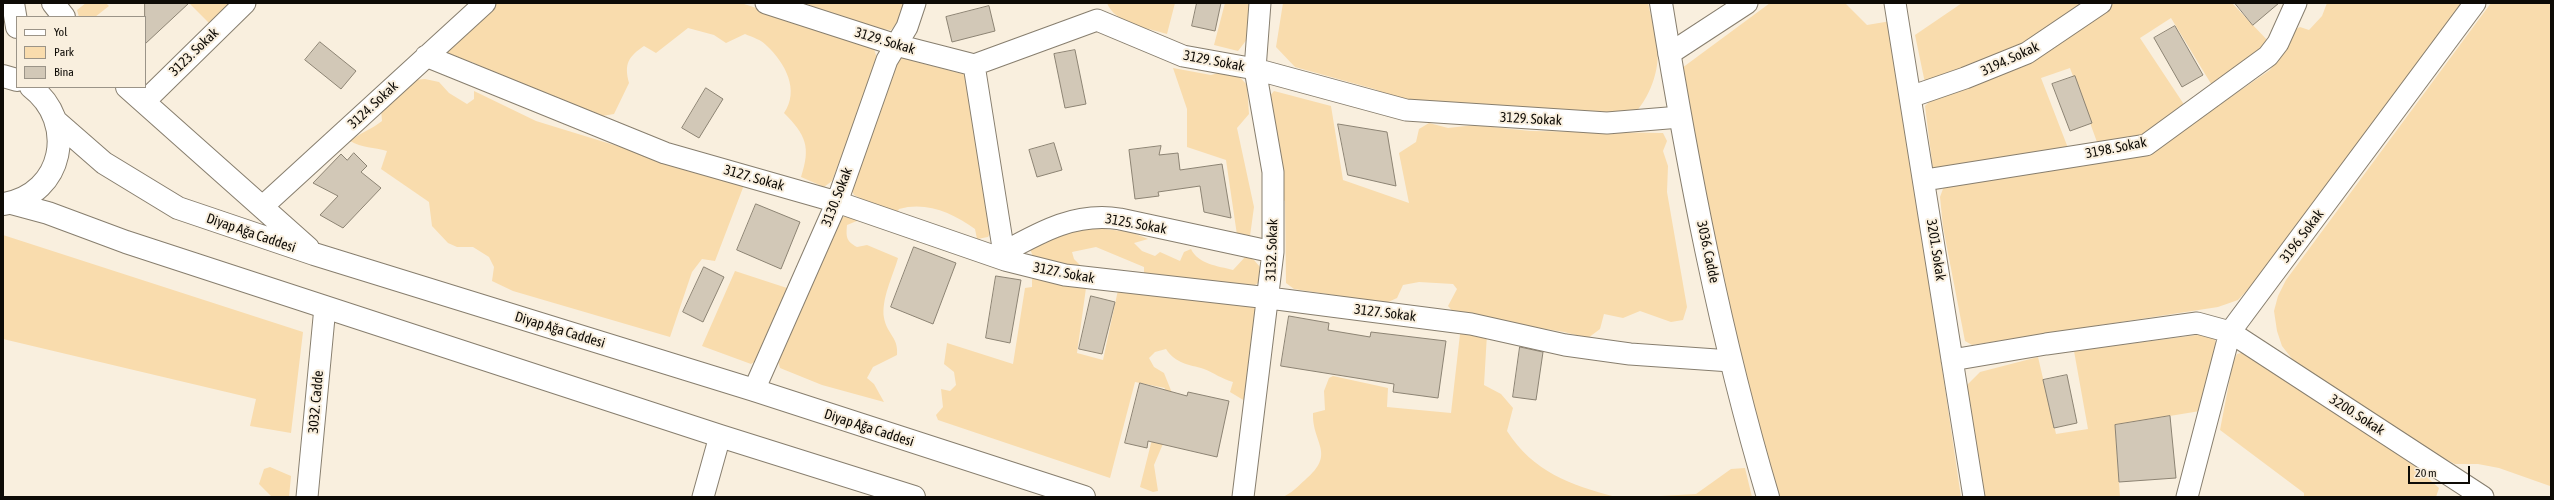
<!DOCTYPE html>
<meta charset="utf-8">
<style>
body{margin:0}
#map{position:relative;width:2554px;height:500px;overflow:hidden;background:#f9efde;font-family:"Asap Condensed",sans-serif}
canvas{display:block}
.frame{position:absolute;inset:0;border:4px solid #0e0b06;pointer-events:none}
.legend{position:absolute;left:16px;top:16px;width:130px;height:72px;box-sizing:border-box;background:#f9efde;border:1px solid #9b9488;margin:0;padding:5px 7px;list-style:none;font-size:12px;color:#0e0b06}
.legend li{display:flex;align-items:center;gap:8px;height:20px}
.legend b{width:20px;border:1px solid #9b9488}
.scale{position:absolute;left:2408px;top:466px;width:62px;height:18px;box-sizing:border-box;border:2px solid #0e0b06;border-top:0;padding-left:5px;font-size:12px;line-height:14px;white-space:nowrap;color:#0e0b06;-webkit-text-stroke:3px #f9efde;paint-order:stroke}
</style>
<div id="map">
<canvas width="2554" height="500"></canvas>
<div class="frame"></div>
<ul class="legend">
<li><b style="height:5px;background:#fff"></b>Yol</li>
<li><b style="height:11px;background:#f9dcad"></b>Park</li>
<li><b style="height:11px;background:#d2c8b7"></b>Bina</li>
</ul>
<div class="scale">20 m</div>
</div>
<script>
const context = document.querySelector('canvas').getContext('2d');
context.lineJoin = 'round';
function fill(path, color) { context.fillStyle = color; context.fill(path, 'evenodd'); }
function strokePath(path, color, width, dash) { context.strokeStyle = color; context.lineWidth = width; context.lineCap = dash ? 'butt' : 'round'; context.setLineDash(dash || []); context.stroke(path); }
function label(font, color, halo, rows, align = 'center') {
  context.font = font + ' "Asap Condensed",sans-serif'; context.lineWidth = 4; context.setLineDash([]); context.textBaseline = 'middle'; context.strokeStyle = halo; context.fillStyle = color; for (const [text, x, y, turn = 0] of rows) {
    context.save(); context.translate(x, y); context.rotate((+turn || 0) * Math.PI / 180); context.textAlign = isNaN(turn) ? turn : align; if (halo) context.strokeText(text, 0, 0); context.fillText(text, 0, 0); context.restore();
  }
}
const green = new Path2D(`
 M86 3H106L109 6 95 17H79L77 10Z
 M189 3H229L209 23Z
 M496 3H741L873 46 878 61 832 181 824 187 801 177C811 147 806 135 784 113 800 90 785 63 767 46 762 40 752 37 745 34L726 43 714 35 688 28 656 53 644 46C628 57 624 64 629 83L614 114 602 116 499 75 472 62 453 59 445 55Z
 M803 3H906L900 19 891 30 880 29Z
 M1107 3H1175L1167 34C1148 28 1115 24 1107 3Z
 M1225 3H1250L1248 38 1238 51 1214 45Z
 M1283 3H1648C1651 17 1655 31 1657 45 1661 69 1649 100 1632 116L1431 102 1393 97 1374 89 1295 67 1276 47Z
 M1770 3H1845L1867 25 1891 21 1961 497H1778L1724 301 1682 68Z
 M1962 3H2090L2033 44 1925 83 1915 35Z
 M2108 3H2232L2269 42 2213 87 2171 18 2140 38 2185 106 2149 132 2133 137 2097 142 2070 68 2041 78 2068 148 1933 170 1925 106 1931 100Z
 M2327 3H2463L2252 285 2238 300 2218 307 1972 345 1965 341 1943 227 1940 197 1944 186 2184 129 2270 70 2287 46 2292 31 2300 27 2309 30 2322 16Z
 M2491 3H2551L2550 486 2499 468 2478 464H2455L2420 446 2300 369 2282 346 2277 331 2274 311 2278 296 2286 280Z
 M902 58 967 75 992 230 988 237 977 239 975 229C953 213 926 201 899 209L895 216 854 195 850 186 895 61Z
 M1173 68 1211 75 1222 72 1236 73 1247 85 1249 114 1237 128 1254 207 1250 236 1237 235 1226 160 1187 147V109Z
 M425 79 439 82 449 93 467 104 474 99V91L536 121 744 185 715 261 702 259 692 272 670 337 513 291 492 281 494 267 489 257 473 247H457L448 243 432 226 429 202 381 169 387 151C374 147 362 148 350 141 360 133 372 129 382 121L381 109 414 80Z
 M1274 91 1331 106 1343 180 1409 203 1399 153 1416 142 1419 129 1429 123 1448 128 1475 125 1530 131 1663 133 1667 141 1663 151 1668 166 1667 192 1687 307 1683 320 1671 322 1640 311 1623 318 1604 314 1600 329 1588 338 1564 332 1455 314 1448 306 1457 289 1453 284 1419 282 1403 285 1397 298 1386 303 1294 289 1286 283 1285 201 1279 197 1268 98Z
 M849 214 864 218 847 225C846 237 846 241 857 247L867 245 898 258C893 276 881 299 884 318 887 334 899 338 897 355L873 367 867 378 874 384 884 402 822 385 780 368 777 358 787 343 799 308 836 221Z
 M1087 227 1131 232 1148 239 1134 243 1142 251 1155 256 1160 252 1180 261 1184 252 1191 249C1198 264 1218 266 1233 270L1246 256 1254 260 1260 267 1258 283 1252 287 1144 277V267L1096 247 1072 252 1074 259 1080 265 1079 269 1034 259 1030 249 1061 232Z
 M3 235 303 332 291 433 250 426 256 399 3 339Z
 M735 271 790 289 759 359 751 364 702 346Z
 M1037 276 1086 288 1077 353 1103 360 1118 290 1255 304 1260 313 1245 401 1230 392 1233 382C1222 379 1214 373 1204 369 1188 364 1176 364 1166 349L1155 352 1149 358 1154 367 1164 373 1172 393 1165 439 1154 465 1158 491 1153 492 1140 487 1165 388 1135 382 1110 478 938 420 936 415 943 407 941 389 950 391 956 385 954 372 944 364 947 343 1013 364 1025 288 1032 287V279Z
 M1466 330 1487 334 1484 385 1501 394 1513 408 1507 431C1533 472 1571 485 1616 497H1282C1291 494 1297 487 1305 480 1337 453 1312 444 1313 413L1325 410 1324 391 1329 378 1333 376 1388 388 1387 407 1451 413 1460 334Z
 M2197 335H2210L2215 338 2216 347 2200 411 2115 425 2120 497H1983L1964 393 1968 384 1980 372 2038 357 2056 434 2088 429 2074 351Z
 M2246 352 2413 465 2439 488 2436 497H2304V493L2220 430 2233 362 2237 354Z
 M270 467 291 476 289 497H272L259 484 264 469Z
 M1745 468 1752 497H1643L1696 494 1731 469Z`);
const building = new Path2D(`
 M145 3H189L145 44Z
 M1197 3H1221L1215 31 1192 26Z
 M2235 3H2279L2253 25Z
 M989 6 995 31 952 42 946 17Z
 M2175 26 2203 75 2182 87 2154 38Z
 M320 42 356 71 341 89 305 60Z
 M1075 50 1086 104 1065 108 1054 54Z
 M2075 76 2092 123 2070 131 2052 84Z
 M706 88 723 99 699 138 682 128Z
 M1338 124 1387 132 1396 186 1348 175Z
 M1054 143 1062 170 1037 177 1029 150Z
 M1161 146 1159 155 1178 153 1180 170 1222 164 1231 218 1204 212 1200 186 1158 192 1159 196 1135 199 1129 150Z
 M354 153 367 166 361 172 381 188 343 228 320 215 338 196 313 183 341 154 347 160Z
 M756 204 800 222 781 269 737 250Z
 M914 247 956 263 933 324 891 307Z
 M704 267 724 277 703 322 683 312Z
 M996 276 1021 280 1010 343 986 338Z
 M1091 296 1115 302 1102 354 1079 349Z
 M1289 316 1329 323 1328 330 1370 337 1371 332 1446 341 1438 398 1393 392 1394 384 1281 366Z
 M1520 347 1543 352 1536 400 1513 397Z
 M2067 375 2077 423 2054 428 2043 380Z
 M1140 383 1187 396 1188 392 1229 401 1217 457 1148 441 1147 448 1125 443Z
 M2170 416 2176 478 2119 482 2115 425Z`);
const street = new Path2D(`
 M766 3 896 45 974 65 1097 20 1183 56 1255 69 1406 110 1607 123 1680 117
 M1895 3 1974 497
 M1669 54 1747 3
 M426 56 665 153 837 202 1005 260 1065 275 1269 298 1471 324 1565 345 1630 354 1731 361
 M974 65 1005 260
 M1910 97 1965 78 2027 53 2101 3
 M144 102 245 3
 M1925 180 2146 145 2268 56 2278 43 2296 3
 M262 207 485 3
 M1004 252C1042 231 1076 212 1120 219L1273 252
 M1952 360 2046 344 2197 323 2230 332 2483 497
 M754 390 837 202 887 60 907 27 915 3
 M307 497 325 307
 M703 497 720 436
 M1243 497 1273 252V172L1255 69 1260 3
 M2187 497 2230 332 2475 3`);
const secondary = new Path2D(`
 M13 3 17 27
 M53 3 64 17
 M1661 3C1688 169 1720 336 1768 497
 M3 76 17 80
 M127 87 308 248
 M57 122 104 163 178 208 314 254 754 390 1084 497
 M11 203 48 213 126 242 720 436 914 497
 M4 204C64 194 77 122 31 87`);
const streetNames = [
 ["3129. Sokak",885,41,17],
 ["3123. Sokak",194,52,-44],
 ["3194. Sokak",2010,59,-25],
 ["3129. Sokak",1214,61,11],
 ["3124. Sokak",373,105,-43],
 ["3129. Sokak",1531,119,3],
 ["3198. Sokak",2116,148,-11],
 ["3127. Sokak",754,178,16],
 ["3130. Sokak",837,197,-69],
 ["3125. Sokak",1136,224,10],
 ["Diyap Ağa Caddesi",251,233,19],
 ["3196. Sokak",2302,236,-53],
 ["3132. Sokak",1272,250,-88],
 ["3201. Sokak",1936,250,81],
 ["3036. Cadde",1708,252,78],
 ["3127. Sokak",1064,273,11],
 ["3127. Sokak",1385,313,7],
 ["Diyap Ağa Caddesi",560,330,17],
 ["3032. Cadde",316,402,-85],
 ["3200. Sokak",2357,415,33],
 ["Diyap Ağa Caddesi",869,428,18]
];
fill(green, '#f9dcad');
fill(building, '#d2c8b7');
strokePath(building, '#8c8373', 1);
strokePath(street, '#877e6e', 23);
strokePath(secondary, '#877e6e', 24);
strokePath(street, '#fff', 21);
strokePath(secondary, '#fff', 22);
label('14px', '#0e0b06', '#f9efde', streetNames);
</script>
